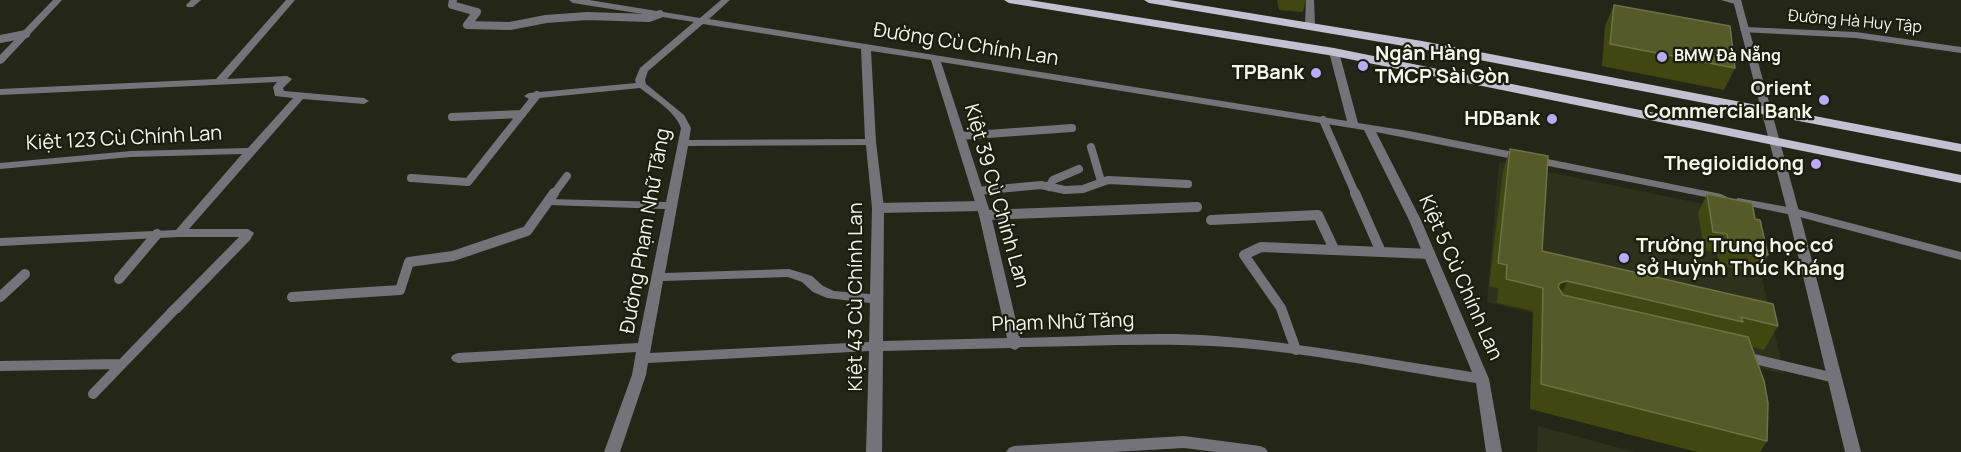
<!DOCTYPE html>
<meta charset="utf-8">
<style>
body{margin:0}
canvas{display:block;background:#242718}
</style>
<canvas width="1961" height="452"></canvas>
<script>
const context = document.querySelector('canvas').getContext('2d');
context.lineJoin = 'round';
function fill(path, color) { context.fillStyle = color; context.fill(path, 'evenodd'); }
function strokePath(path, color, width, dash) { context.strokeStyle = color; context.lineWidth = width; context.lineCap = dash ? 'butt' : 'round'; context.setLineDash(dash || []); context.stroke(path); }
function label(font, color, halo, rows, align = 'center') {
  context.font = font + ' Manrope,sans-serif'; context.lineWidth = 4.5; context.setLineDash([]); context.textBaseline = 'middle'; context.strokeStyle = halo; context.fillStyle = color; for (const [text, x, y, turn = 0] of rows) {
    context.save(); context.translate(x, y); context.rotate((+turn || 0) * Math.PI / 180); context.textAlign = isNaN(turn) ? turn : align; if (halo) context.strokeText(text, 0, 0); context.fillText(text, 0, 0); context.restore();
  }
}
const built = new Path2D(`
 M1499 162 1747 213 1784 374 1487 302Z
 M1538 426 1634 452H1537Z`);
const serviceFar1 = new Path2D(`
 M453 0 452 5 477 12 467 25 510 26 546 19 587 16 649 18 660 14
 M0 39 26 34
 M452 117 522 114
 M1323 120 1356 195
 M959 136 1072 128
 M1091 147 1101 181
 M411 178 468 182 537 95
 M1049 187 1053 180 1079 169
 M977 191 1041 185 1065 190 1083 189 1108 180 1188 184
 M553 195 567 176`);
const service = new Path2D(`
 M1355 193 1381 252
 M878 208 982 206
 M985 215 1197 207
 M1211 220 1318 215 1334 249
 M119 279 157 234
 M0 297 25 274
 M292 297 400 290 409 262 453 256 527 231 554 193
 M1296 350 1281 308 1244 255 1261 247 1430 254
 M1746 357 1835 378
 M0 366 122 364
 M93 394 174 310`);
const minor = new Path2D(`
 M53 0H62L3 63 0 64V55Z
 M191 0H201L193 7H187L186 5Z
 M286 0H295L227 79 287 76 292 79 283 88 284 91 364 98 369 101 364 104 303 99 189 229H248L254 233 250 240 179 313H169L167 310 239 237H179L0 246V238L176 230 242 154 131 157 0 169V163L131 151 248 148 293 98 275 96 273 87 277 82 0 95V89L216 79Z
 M569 0H589L700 18 721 0H730L709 19 1347 121 1329 52 1334 49 1339 52 1358 123 1409 131 1721 194 1727 197 1721 200 1376 132 1421 220 1489 379 1502 452H1486L1476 383C1390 370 1298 350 1213 346 1149 343 1084 346 1020 347L1015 350 1010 348 883 351 882 452H866L869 351 648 363 646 375 620 452H604L632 375 636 352 458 363 453 361 451 358 453 355 458 353 638 343 665 209 549 205 543 202 549 199 666 202 681 128C675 111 654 99 640 88L529 99 524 96 529 93 636 83 635 80 640 68 694 22 573 3ZM703 24 861 49 865 139 689 140 691 128 684 115 646 84 645 80 648 71ZM871 51 931 60 979 215 1007 338 883 341 884 208 876 142ZM941 62 1364 130 1409 220 1472 372C1387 359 1302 343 1216 336 1151 331 1085 337 1020 338L991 215ZM866 145 872 208 870 294 834 291 823 286 812 276 789 269 665 273 688 146ZM788 277 802 282 813 292 827 298 870 303 869 342 650 353 663 281Z
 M1306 0H1314L1315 25 1310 28 1305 25Z
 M1721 0H1740L1742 2 1738 5Z
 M1745 27 1856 32 1961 47V53L1856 38 1742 32 1740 30Z
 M1738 198 1793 208 1961 252V260L1792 215 1734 203 1732 201Z
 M1184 436 1260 446 1265 448 1268 452H1216L1184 448 1113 452H1006L1009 448 1014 446Z`);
const tertiary = new Path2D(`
 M1733 0H1741L1803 226 1861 452H1845L1791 226Z`);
const primary = new Path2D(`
 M1004 0H1029L1334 48 1961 175V183L1334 56 1009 3Z
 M1144 0H1169L1422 41 1961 144V152L1422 49 1149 3Z`);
const wall = new Path2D(`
 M1277 0H1306L1303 12 1279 10Z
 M1614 5 1735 68 1724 90 1602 66 1605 26Z
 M1510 149 1542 251 1778 326 1764 350 1752 347 1767 441 1760 452H1697L1530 409 1533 311 1497 303 1498 288 1489 286 1503 171Z
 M1707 194 1755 219 1768 255 1758 274 1719 265 1717 253 1704 250 1698 213Z`);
const shadedWall = new Path2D(`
 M1567 281 1557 305 1550 307 1560 283Z`);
const building = new Path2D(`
 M1614 5 1730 26 1735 68 1610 44Z
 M1510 149 1548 156 1542 251 1773 304 1778 326 1741 317 1743 322 1567 281 1560 283 1558 287 1563 295 1748 337 1764 381 1768 403 1767 441 1541 384 1543 288 1506 279 1507 265 1498 263Z
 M1707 194 1752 203 1755 219 1760 220 1768 255 1729 246 1727 234 1713 232Z`);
const markers = [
 [1662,57,6,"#b9abf7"],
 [1363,66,6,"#b9abf7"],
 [1316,73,6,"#b9abf7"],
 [1824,100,6,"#b9abf7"],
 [1552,119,6,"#b9abf7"],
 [1816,164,6,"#b9abf7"],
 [1624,258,6,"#b9abf7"]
];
const farStreetnames = [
 ["Đường Hà Huy Tập",1855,22,5]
];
const farPoinames = [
 ["BMW Đà Nẵng",1674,57]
];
const streetNames = [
 ["Đường Cù Chính Lan",966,45,9],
 ["Kiệt 123 Cù Chính Lan",124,139,-3],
 ["Kiệt 39 Cù Chính Lan",996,196,74],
 ["Đường Phạm Nhữ Tăng",646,231,-80],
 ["Kiệt 5 Cù Chính Lan",1460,278,66],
 ["Kiệt 43 Cù Chính Lan",856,297,-90],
 ["Phạm Nhữ Tăng",1063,323,-2]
];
const poiNames = [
 ["Ngân Hàng",1375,54,"left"],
 ["TMCP Sài Gòn",1375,77,"left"],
 ["TPBank",1304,73],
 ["Orient",1812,89],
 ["Commercial Bank",1812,112],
 ["HDBank",1540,119],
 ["Thegioididong",1804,164],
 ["Trường Trung học cơ",1636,246,"left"],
 ["sở Huỳnh Thúc Kháng",1636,269,"left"]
];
fill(built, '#2e311c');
strokePath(serviceFar1, '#74737a', 8);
strokePath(service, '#74737a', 10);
fill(minor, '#74737a');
fill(tertiary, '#74737a');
fill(primary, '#c3c1d1');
fill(wall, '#414711');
fill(shadedWall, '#2d320a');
fill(building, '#545a28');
strokePath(building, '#6d7247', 1.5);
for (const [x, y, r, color] of markers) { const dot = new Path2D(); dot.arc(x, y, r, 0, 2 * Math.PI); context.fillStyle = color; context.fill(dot); strokePath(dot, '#1b1d0f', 2); }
label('16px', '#f4f6ec', '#1b1d0f', farStreetnames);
label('bold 16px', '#f4f6ec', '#1b1d0f', farPoinames, 'left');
label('20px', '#f4f6ec', '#1b1d0f', streetNames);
label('bold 20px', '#f4f6ec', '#1b1d0f', poiNames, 'right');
</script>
